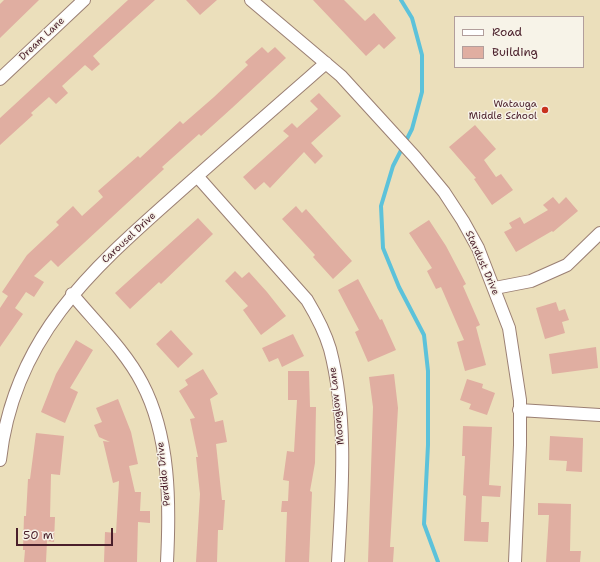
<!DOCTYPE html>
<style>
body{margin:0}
#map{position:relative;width:600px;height:562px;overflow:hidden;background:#ebdfbb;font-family:"Shantell Sans",sans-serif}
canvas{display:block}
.legend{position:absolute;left:454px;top:16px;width:130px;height:52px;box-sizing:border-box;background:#f7f3e8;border:1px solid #b29e9c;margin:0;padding:5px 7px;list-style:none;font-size:12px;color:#4a1f2b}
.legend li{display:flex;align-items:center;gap:8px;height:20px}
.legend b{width:20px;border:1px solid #b29e9c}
.scale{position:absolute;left:16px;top:528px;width:97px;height:18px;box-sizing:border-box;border:2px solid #4a1f2b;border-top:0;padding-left:5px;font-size:12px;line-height:14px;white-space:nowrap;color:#4a1f2b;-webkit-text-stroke:3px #f7f3e8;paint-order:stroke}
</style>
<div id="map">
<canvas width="600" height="562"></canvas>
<ul class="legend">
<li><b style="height:5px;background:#fff"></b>Road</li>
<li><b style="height:11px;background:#e0aea1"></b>Building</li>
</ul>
<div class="scale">50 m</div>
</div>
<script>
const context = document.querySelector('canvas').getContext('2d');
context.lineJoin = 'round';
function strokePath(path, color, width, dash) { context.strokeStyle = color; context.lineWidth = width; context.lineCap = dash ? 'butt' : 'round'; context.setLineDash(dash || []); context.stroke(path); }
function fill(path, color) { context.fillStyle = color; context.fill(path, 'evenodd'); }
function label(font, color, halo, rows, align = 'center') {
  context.font = font + ' "Shantell Sans",sans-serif'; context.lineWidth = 3; context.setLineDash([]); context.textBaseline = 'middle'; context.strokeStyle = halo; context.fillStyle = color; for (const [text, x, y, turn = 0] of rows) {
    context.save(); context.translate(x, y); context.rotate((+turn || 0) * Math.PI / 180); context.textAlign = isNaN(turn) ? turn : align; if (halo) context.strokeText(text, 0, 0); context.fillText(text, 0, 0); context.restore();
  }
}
const stream = new Path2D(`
 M401 0 412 18 422 55V92L412 129 393 166 381 206 383 248 399 287 424 335 428 371V445L424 524 438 562`);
const building = new Path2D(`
 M4 0H39L0 38V4Z
 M128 0H155L93 56 100 64 92 71 85 65 62 86 68 93 56 104 49 97 31 113 33 115 0 145V118Z
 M186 0H217L200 15Z
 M313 0H344L365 21 374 13 396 38 384 49 379 44 366 56Z
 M262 47 268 53 275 47 286 58 232 108 201 136 199 134 162 167 164 169 58 267 51 260 34 276 44 282 34 297 26 292 15 308 23 314 0 347V308L8 296 2 292 27 255 59 225 56 222 73 206 82 216 103 197 98 191 138 156 140 158 180 121 183 124 214 97 248 65 245 62Z
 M319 93 341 116 311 143 323 156 315 164 304 152 270 188 264 182 255 190 243 177 289 136 283 131 292 123 297 128 318 109 310 101Z
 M475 125 496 149 484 160 496 177 501 174 513 190 492 205 474 179 476 178 449 147Z
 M553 197 559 204 566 197 578 211 553 232 552 231 516 252 504 232 512 228 509 223 520 217 524 224 548 210 543 205Z
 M296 206 302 213 306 209 352 261 333 279 313 257 315 255 282 219Z
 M198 218 213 234 161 284 159 282 130 309 115 293Z
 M429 220 446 246 466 284 463 286 480 325 476 327 486 365 465 371 457 342 464 340 441 287 436 289 427 271 432 268 409 233Z
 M235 271 242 278 249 272 267 292 286 316 261 335 243 310 248 306 225 281Z
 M358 279 380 320 382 319 396 350 368 362 355 332 359 330 338 290Z
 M556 302 559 311 565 309 569 320 562 322 565 333 545 339 536 308Z
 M171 330 193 354 178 368 156 344Z
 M293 334 304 356 282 367 278 358 269 362 262 348Z
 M76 340 93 350 70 388 78 392 65 423 41 412 56 374Z
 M596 347 598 368 552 374 549 354Z
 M203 369 218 394 210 399 215 422 223 420 227 442 216 444 222 500H225L223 530H218L217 562H196L200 494 196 457H198L190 419 195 418 179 391 188 385 185 380Z
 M288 371H309L310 407H316L315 463 310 491 312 492 309 562H285L287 512H281L282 501H288L289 481 283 480 287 451 294 452 297 400H288Z
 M394 374 398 408 390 547H394L393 562H368L373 407 369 377Z
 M467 379 483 384 482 388 495 393 487 415 469 409 471 404 460 400Z
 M118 399 131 432 138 464 129 466 135 492H141L140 511H150V523L138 522 137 562H104L105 532 116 533 119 481 113 483 103 441 110 442 99 437 94 425 102 422 96 408Z
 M463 426 492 427 489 485 501 486 500 497 482 496 481 522H489L488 542 464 541 466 496 463 495 465 456H462Z
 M36 433 64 436 60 475 51 474 50 517H55L54 542 47 541 46 562H24L25 550H23L24 516H26L28 479H30Z
 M550 436 583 438 582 472 566 471 567 461 549 460Z
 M538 503 571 504 570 551H581L580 562H546L549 515H538Z`);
const minor = new Path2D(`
 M251 0 341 76 415 157 444 192 463 221 478 248 509 328 520 400V445L515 562
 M0 79 84 0
 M197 176 307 300C316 315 325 332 330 349 348 418 342 492 338 562
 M495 288 531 281 567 265 600 233
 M72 294C95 322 125 350 142 383 170 436 170 503 167 562
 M519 410 600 415
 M0 460C14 333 97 265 187 185 233 144 279 104 326 63`);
const markers = [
 [545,110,4,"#c8321e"]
];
const streetNames = [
 ["Dream Lane",42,39,-43],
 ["Carousel Drive",129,238,-43],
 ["Stardust Drive",482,263,66],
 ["Moonglow Lane",337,406,-96],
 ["Perdido Drive",164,474,-96]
];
const poiNames = [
 ["Watauga",537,104],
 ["Middle School",537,116]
];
strokePath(stream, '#5cc2da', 4);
fill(building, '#e0aea1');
strokePath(minor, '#9a7f73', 14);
strokePath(minor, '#fff', 12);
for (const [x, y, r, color] of markers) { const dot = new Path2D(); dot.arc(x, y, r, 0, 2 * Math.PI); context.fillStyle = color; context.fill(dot); strokePath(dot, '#f7f3e8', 1.5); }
label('10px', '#4a1f2b', '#f7f3e8', streetNames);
label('10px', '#4a1f2b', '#f7f3e8', poiNames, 'right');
</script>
